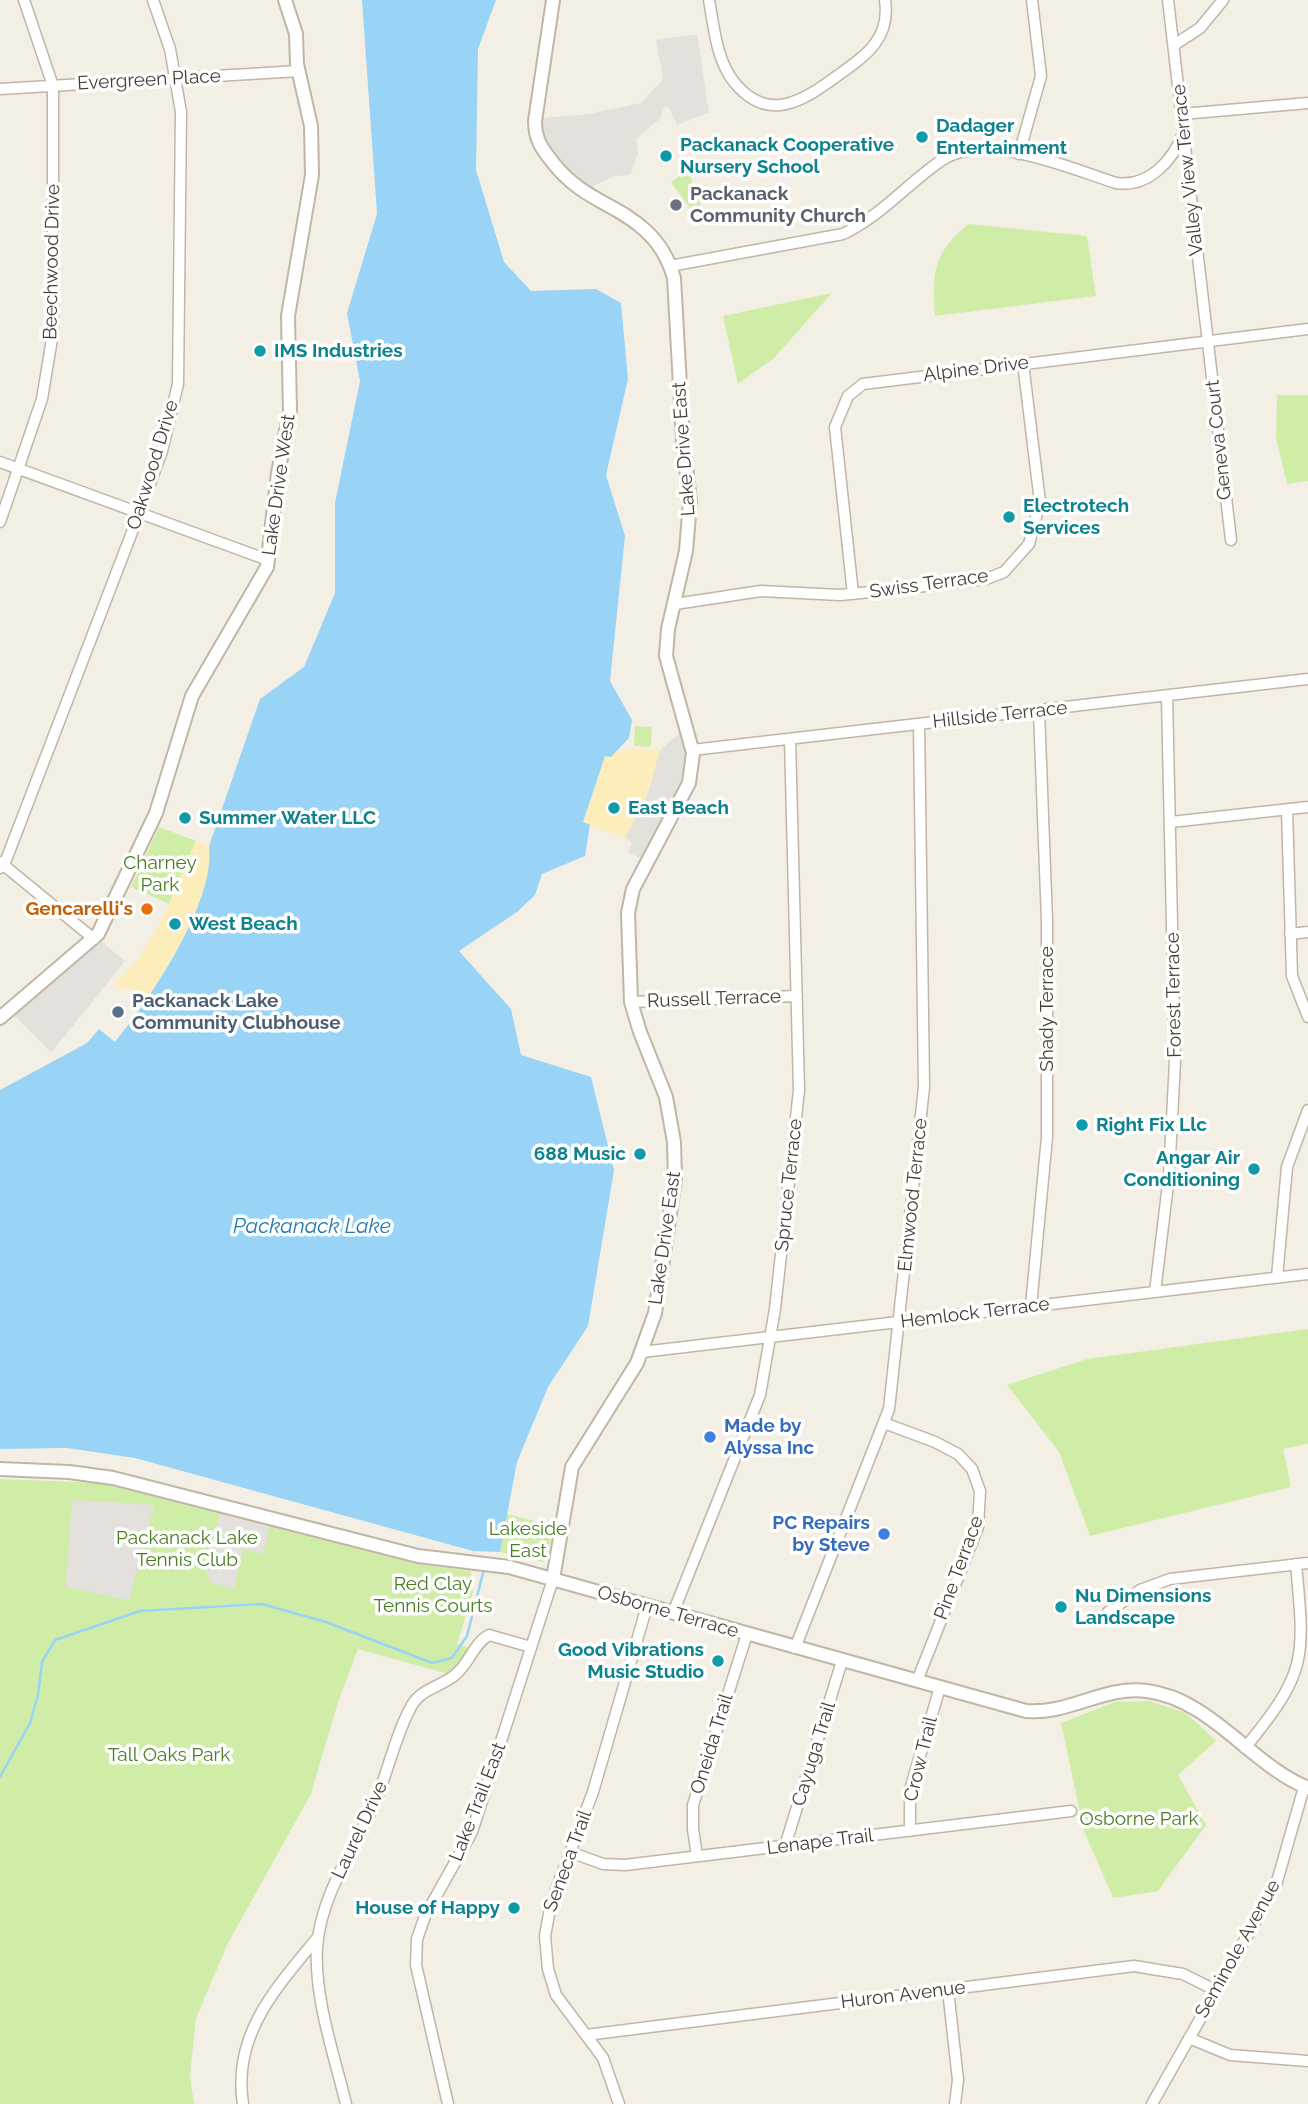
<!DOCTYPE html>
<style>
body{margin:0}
canvas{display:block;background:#f4efe4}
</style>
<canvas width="1308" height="2104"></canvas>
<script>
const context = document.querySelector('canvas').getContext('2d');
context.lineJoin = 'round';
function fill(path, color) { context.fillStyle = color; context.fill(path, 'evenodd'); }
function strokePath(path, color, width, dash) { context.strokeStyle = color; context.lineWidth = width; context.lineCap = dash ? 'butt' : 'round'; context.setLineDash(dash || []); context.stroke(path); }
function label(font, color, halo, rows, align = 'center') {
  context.font = font + ' Raleway,sans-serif'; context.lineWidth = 7; context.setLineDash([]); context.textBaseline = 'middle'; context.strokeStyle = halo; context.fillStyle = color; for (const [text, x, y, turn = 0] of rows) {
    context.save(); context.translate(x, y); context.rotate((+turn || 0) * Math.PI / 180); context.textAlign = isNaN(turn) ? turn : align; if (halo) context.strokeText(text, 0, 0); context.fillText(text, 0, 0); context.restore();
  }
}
const green = new Path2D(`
 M688 170 707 221 702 225 671 182Z
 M968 224 1087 236 1096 296 935 316C932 270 933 255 968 224Z
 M832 293 774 358 738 384 723 316Z
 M1277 395H1308V481L1287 484 1276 438Z
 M635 726 652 727 651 747 634 746Z
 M159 827 196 841 169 904 131 887Z
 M1308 1329V1444L1283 1449 1291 1487 1090 1536 1059 1452 1007 1385 1087 1359Z
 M0 1479 101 1483 418 1564 471 1571 473 1592 457 1644 470 1648 448 1674 358 1649 338 1702 311 1794 228 1943 196 2018 190 2075 194 2104H0Z
 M507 1514 554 1526 547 1558 543 1562 500 1552Z
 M1149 1701 1186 1713 1216 1741 1178 1775 1206 1825 1158 1891 1113 1898 1084 1831 1061 1723 1115 1702Z`);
const sand = new Path2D(`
 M619 749 660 750 648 793 625 838 583 823 605 756 611 757Z
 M196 841 209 846C216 898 167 962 143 1007L134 1000 137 995 127 987 123 991 115 984 140 957 165 914Z`);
const parking = new Path2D(`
 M697 34 709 112 677 125 668 106 663 109 661 118 636 139 638 153 630 175 614 176 589 188 577 180 545 143 540 135 543 118 589 114 641 103 663 79 656 40Z
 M680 733 687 756 684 780 642 860 628 852 632 842 625 838 648 793 660 750Z
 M101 941 125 961 51 1053 13 1014Z
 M72 1500 154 1505 129 1600 66 1587Z
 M220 1513 270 1526 263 1554 243 1549 234 1589 212 1583 205 1571Z`);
const water = new Path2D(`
 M362 0H496L478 49 476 170 504 262 531 291 596 289 621 303 628 379 606 475 625 536 610 681 632 720 629 738 611 757 605 756 583 822 590 825 585 856 542 874 535 895 517 912 459 951 511 1009 521 1055 591 1077 614 1170 588 1326 548 1387 517 1462 500 1552 473 1551 135 1458 67 1448 0 1449V1090L87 1043 99 1029 115 1042C150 999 216 902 209 846L260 699 304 667 335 593V503L360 381 347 313 377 214Z`);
const stream = new Path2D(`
 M0 1777 30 1723 38 1695 42 1662 55 1640 140 1611 262 1604 326 1622 432 1663 452 1658 467 1636 484 1569`);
const minor = new Path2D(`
 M709 0C714 27 716 59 734 82 768 124 803 101 837 76 865 56 891 39 885 0
 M1168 0 1231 540
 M1174 45 1200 28 1223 0
 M0 89 299 71
 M1182 114 1308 103
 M1019 154 1041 76 1032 0
 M670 266 843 234C881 216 908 183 942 160 986 131 1069 168 1116 183 1149 188 1173 160 1184 132
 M0 462 268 560
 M0 522 42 399 53 333V86L24 0
 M853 594 835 427 848 396 863 384 1308 329
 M675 604 761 591 840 595 881 591 986 579 1004 572 1029 544 1040 502 1023 363
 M692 750 1308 679
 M1287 810 1292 976 1308 1017
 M1171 822 1308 807
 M0 862 94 939
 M0 868 6 860 139 514 162 451 178 384 181 112 170 49 153 0
 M1290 934 1308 932
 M631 1002 797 996
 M1277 1277 1287 1167 1308 1110
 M1155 1292 1169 1176 1175 1061 1167 697
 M1031 1306 1047 1137V921L1039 711
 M642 1352 1308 1274
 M884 1423 935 1442 958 1454 972 1469 980 1491 978 1527 917 1681
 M1108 1612 1140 1590 1170 1579 1308 1563
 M673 1613 760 1395 775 1309 799 1090 790 739
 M795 1648 889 1409 924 1087 919 724
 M1245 1748C1307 1672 1305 1660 1296 1564
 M910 1831V1790L940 1687
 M785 1846 842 1661
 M570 1852 603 1864 625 1865 1071 1811
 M697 1856 693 1829V1805L747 1634
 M948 1990 958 2080 955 2104
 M586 2035 1134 1966 1183 1974 1215 1990
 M1189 2038 1230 2055 1308 2061
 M243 2104C232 2034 277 1987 318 1937
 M346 2104C334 2054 314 1998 317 1947 321 1895 353 1851 374 1805 388 1773 395 1735 412 1705 421 1689 442 1686 455 1675 469 1664 474 1643 489 1635L531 1647
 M448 2104 416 1965 417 1939 425 1916 472 1832 553 1579
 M619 2104 603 2058 556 1995 548 1969 545 1936 551 1903 593 1792 647 1606
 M1152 2104 1276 1885 1304 1787`);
const tertiary = new Path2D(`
 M0 1018 98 934 156 813 192 696 267 567 278 473 290 411 288 316 312 175 311 126 297 64 296 34 285 0
 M0 1469 69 1472 113 1478 418 1556 509 1567 1026 1711C1069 1715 1104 1685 1147 1691 1211 1699 1251 1765 1308 1788
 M553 1579 572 1467 637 1363 655 1313 675 1180 674 1142 666 1097 640 1032 631 1002 628 913 633 889 689 783 693 753 666 656 668 629 686 551 690 502 683 440 674 278C669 260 660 244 646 231 616 203 584 201 554 164 542 149 535 140 535 121L553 0`);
const markers = [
 [922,137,7,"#0f9aa8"],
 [666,156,7,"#0f9aa8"],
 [676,205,7,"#6b7280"],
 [260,351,7,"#0f9aa8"],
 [1009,517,7,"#0f9aa8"],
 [614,808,7,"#0f9aa8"],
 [185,818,7,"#0f9aa8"],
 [147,909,7,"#e8710a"],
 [175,924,7,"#0f9aa8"],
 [118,1012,7,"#5c6f8a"],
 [1082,1125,7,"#0f9aa8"],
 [640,1154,7,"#0f9aa8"],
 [1254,1169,7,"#0f9aa8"],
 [710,1437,7,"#3f7fe0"],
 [884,1534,7,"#3f7fe0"],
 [1061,1607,7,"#0f9aa8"],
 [718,1661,7,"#0f9aa8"],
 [514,1908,7,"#0f9aa8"]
];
const streetNames = [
 ["Evergreen Place",149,80,-3],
 ["Valley View Terrace",1188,170,-96],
 ["Beechwood Drive",52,262,-89],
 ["Alpine Drive",976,369,-7],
 ["Geneva Court",1219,440,-96],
 ["Lake Drive East",684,449,-94],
 ["Oakwood Drive",153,465,-73],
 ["Lake Drive West",279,485,-82],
 ["Swiss Terrace",929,584,-8],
 ["Hillside Terrace",1000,715,-6],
 ["Forest Terrace",1174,995,-91],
 ["Russell Terrace",714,999,-2],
 ["Shady Terrace",1047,1009,-90],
 ["Spruce Terrace",789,1185,-84],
 ["Elmwood Terrace",913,1195,-84],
 ["Lake Drive East",665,1238,-82],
 ["Hemlock Terrace",975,1313,-7],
 ["Pine Terrace",959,1568,-70],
 ["Osborne Terrace",668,1612,16],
 ["Oneida Trail",712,1744,-73],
 ["Cayuga Trail",814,1754,-73],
 ["Crow Trail",921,1759,-76],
 ["Lake Trail East",478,1802,-69],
 ["Laurel Drive",360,1830,-65],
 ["Lenape Trail",820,1842,-7],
 ["Seneca Trail",568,1861,-70],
 ["Seminole Avenue",1238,1949,-61],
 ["Huron Avenue",903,1995,-7]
];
const cultureNames = [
 ["Dadager",936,126],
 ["Entertainment",936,148],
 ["Packanack Cooperative",680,145],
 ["Nursery School",680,167],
 ["IMS Industries",274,351],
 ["Electrotech",1023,506],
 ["Services",1023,528],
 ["East Beach",628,808],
 ["Summer Water LLC",199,818],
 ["West Beach",189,924],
 ["Right Fix Llc",1096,1125],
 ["688 Music",626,1154,"right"],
 ["Angar Air",1240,1158,"right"],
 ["Conditioning",1240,1180,"right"],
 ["Nu Dimensions",1075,1596],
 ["Landscape",1075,1618],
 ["Good Vibrations",704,1650,"right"],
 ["Music Studio",704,1672,"right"],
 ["House of Happy",500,1908,"right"]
];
const worshipNames = [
 ["Packanack",690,194],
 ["Community Church",690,216]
];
const parkNames = [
 ["Charney",160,863],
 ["Park",160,885],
 ["Lakeside",528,1529],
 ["East",528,1551],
 ["Packanack Lake",187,1538],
 ["Tennis Club",187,1560],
 ["Red Clay",433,1584],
 ["Tennis Courts",433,1606],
 ["Tall Oaks Park",169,1755],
 ["Osborne Park",1139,1819]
];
const foodNames = [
 ["Gencarelli's",133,909]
];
const serviceNames = [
 ["Packanack Lake",132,1001],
 ["Community Clubhouse",132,1023]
];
const shopNames = [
 ["Made by",724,1426],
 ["Alyssa Inc",724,1448],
 ["PC Repairs",870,1523,"right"],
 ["by Steve",870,1545,"right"]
];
const waterNames = [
 ["Packanack Lake",312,1227]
];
fill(green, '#d0eda8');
fill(sand, '#fdedbb');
fill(parking, '#e4e1dd');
fill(water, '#99d4f7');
strokePath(stream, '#99d4f7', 2.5);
strokePath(minor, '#c0b6a6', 13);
strokePath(tertiary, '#c0b6a6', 16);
strokePath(minor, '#fff', 10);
strokePath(tertiary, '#fff', 12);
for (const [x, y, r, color] of markers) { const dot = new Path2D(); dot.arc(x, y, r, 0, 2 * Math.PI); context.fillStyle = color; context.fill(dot); strokePath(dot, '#fff', 2.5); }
label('19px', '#473e33', '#fff', streetNames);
label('bold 19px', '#0d838f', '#fff', cultureNames, 'left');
label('bold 19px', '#5b616d', '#fff', worshipNames, 'left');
label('19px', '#477e21', '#fff', parkNames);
label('bold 19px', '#c56008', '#fff', foodNames, 'right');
label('bold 19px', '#4e5e75', '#fff', serviceNames, 'left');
label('bold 19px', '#366cbe', '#fff', shopNames, 'left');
label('italic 21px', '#217ab4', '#fff', waterNames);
</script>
